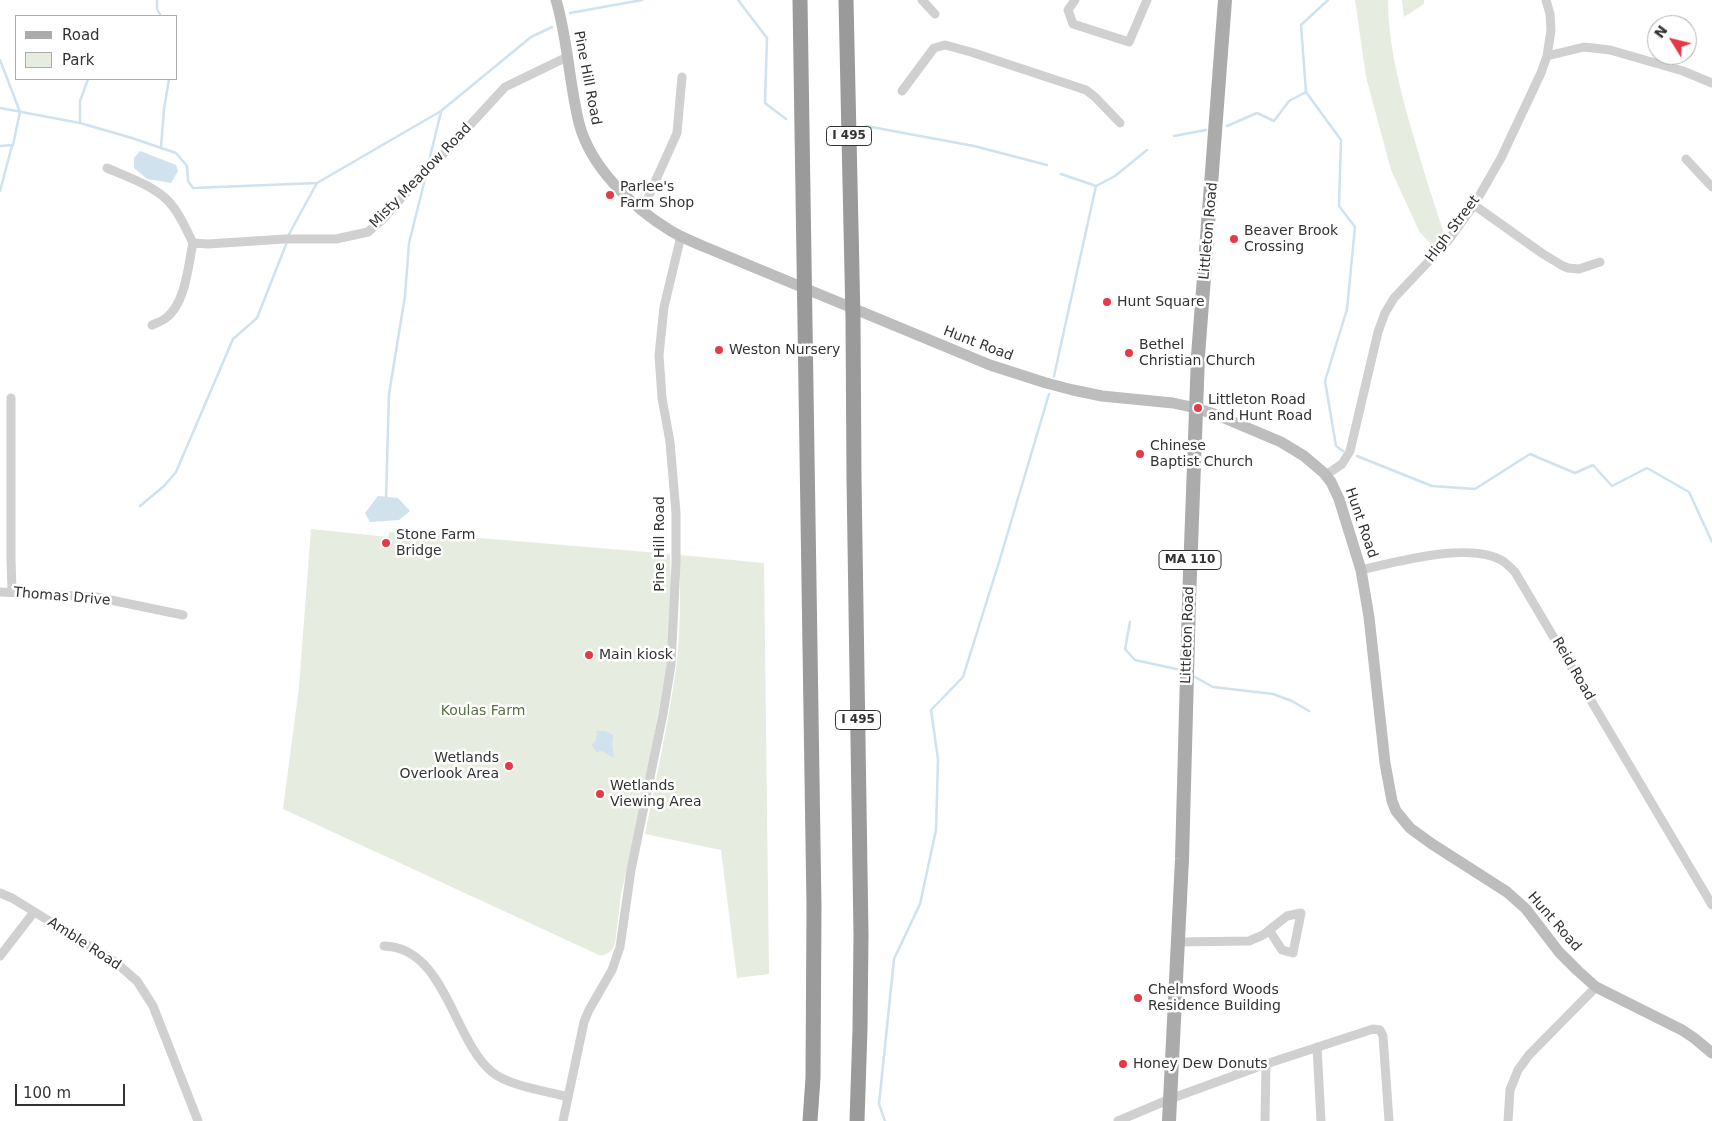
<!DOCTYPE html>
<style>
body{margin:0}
#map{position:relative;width:1712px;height:1121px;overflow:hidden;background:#fff;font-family:"DejaVu Sans",sans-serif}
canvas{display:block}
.legend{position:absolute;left:15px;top:15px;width:162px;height:65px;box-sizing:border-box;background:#fff;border:1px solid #adadad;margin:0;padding:6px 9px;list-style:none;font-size:15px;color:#333}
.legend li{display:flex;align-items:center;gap:10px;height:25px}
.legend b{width:25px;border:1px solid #adadad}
.north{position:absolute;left:1647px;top:15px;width:50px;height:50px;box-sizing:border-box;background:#fff;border:1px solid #adadad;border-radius:50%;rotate:306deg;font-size:14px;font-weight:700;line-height:20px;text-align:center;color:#333}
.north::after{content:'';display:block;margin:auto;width:18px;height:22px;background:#e63946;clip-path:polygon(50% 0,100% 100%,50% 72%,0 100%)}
.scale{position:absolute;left:15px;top:1084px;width:110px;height:22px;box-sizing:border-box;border:2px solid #333;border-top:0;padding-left:6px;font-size:15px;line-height:18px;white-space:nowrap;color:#333;-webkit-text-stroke:4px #fff;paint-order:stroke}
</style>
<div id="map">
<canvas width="1712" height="1121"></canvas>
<ul class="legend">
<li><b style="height:6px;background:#ababab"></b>Road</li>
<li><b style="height:14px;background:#e6ecdf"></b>Park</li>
</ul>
<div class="north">N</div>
<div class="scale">100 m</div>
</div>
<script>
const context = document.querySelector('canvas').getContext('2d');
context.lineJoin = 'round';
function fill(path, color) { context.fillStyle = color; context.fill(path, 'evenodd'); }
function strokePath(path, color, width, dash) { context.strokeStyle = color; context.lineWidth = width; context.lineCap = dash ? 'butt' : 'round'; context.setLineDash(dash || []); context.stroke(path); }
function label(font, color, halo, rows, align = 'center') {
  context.font = font + ' "DejaVu Sans",sans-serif'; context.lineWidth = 5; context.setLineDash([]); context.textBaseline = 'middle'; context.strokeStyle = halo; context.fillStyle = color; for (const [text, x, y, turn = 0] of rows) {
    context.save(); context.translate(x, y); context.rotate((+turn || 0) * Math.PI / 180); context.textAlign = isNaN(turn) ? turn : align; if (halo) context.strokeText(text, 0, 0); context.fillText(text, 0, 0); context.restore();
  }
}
const green = new Path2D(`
 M1355 0H1388C1388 41 1398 81 1409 121 1421 162 1433 202 1447 242L1438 252 1419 231 1391 170 1366 77Z
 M1402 0H1424V4L1404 17Z
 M311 529 388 537 389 532 432 534 670 554 671 593 666 669 645 786 621 895 615 944C612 951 607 956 599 955L283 809 299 687Z
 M680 555 764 563 769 974 737 978 721 850 645 834C656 779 668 724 676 669 681 631 680 593 680 555Z`);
const water = new Path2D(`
 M140 151 176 165 178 171 171 183 147 179 134 168V158Z
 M378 496 398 498 410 511 399 520 370 522 365 513Z
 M597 731H605L613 735 612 745 614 758 602 751 596 752 592 745 596 740Z`);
const stream = new Path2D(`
 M157 0V9L161 16
 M738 0 767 38 765 103 786 119
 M1328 0 1301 25 1306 92 1341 140 1339 206 1355 227 1347 309 1325 381 1336 446 1343 451
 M570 13 642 0
 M0 60 20 112 13 145 0 146
 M0 108 80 123 132 138 176 153 187 166 188 181 193 188 317 183 441 111 531 37 552 27
 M80 123V101L88 79
 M866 126 974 146 1047 165
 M1227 126 1257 113 1274 121 1289 101 1306 92
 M1174 136 1206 130
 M161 147 164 109 169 79
 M428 165 441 112
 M1061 174 1096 186 1115 176 1147 150
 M0 191 12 146
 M288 236 317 183
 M1054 376 1096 186
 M1357 456 1432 486 1475 489 1530 454 1575 473 1593 465 1612 486 1647 468 1689 492 1712 542
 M386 499 389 394 405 296 409 243 426 175
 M140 506 164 486 176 472 233 339 257 318 287 242
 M1130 622 1125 649 1135 660 1181 670
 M1195 677 1213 687 1273 694 1292 701 1309 711
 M885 1121 879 1104 894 959 920 904 936 830 938 759 931 710 963 677 1000 559 1049 394`);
const street = new Path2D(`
 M922 0 935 14
 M1075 0 1068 10 1073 24 1129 42 1147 0
 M1547 56 1584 47 1610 50 1683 71 1712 83
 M902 91 934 48 945 45 971 52 1086 90 1095 97 1120 123
 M1686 159 1712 187
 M107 168C128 177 161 188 174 208 182 219 187 231 193 243
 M1474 205 1543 254 1563 266 1568 268 1579 269 1600 262
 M642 211 677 133 682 77
 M152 325C157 323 162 321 166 318 186 303 188 265 193 243L208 244 285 239H336L368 232 383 219 424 172 437 161 505 87 567 57
 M11 398V559L12 591
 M1326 475 1342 464 1350 451 1378 332 1385 313 1394 298 1447 242 1474 205 1501 158 1541 73 1547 56 1551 30 1550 14 1546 0
 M1361 570C1397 562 1470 541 1503 561 1507 564 1511 568 1515 572L1712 905
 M0 592 96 597 183 615
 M0 893 12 898 114 961 137 981 153 1006 198 1121
 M1178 942 1249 941 1263 935 1287 916 1301 913 1293 953 1282 950 1269 930
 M384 946C445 947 453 1040 492 1072 509 1086 546 1091 568 1097
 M0 956 34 912
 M1317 1047 1321 1121
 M563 1121 584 1022 589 1010 612 970 620 947 631 870 663 714 671 665 676 563V513L670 442 662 398 659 355 664 307 681 236
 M1118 1121 1170 1099 1266 1064 1373 1029 1380 1030 1383 1036 1389 1121
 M1265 1121 1266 1064
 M1508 1121 1510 1090 1518 1070 1529 1055 1596 987`);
const secondary = new Path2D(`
 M556 0C568 40 569 83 579 123 590 167 633 208 671 231 681 237 693 242 705 247L990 365 1046 383 1073 390 1102 396 1173 403 1196 408 1217 415 1281 442 1304 456 1324 473 1331 482 1339 499 1361 570 1369 617 1385 763 1392 801 1396 811 1410 828 1432 844 1507 892 1526 909 1559 952 1578 971 1596 987 1682 1030 1694 1038 1712 1053`);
const primary = new Path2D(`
 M1169 1121 1182 859 1189 601 1198 356 1225 0`);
const highway = new Path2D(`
 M800 0 814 906 813 1078 810 1121
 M846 0 853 318 854 478 861 935 860 1029 857 1121`);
const markers = [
 [610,195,5,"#e63946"],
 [1234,239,5,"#e63946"],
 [1107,302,5,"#e63946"],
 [719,350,5,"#e63946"],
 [1129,353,5,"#e63946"],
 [1198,408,5,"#e63946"],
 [1140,454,5,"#e63946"],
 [386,543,5,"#e63946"],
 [589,655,5,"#e63946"],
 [509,766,5,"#e63946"],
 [600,794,5,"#e63946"],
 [1138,998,5,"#e63946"],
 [1123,1064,5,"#e63946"]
];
const shields = [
 [849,136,45],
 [1190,560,62],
 [858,720,45]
];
const shieldNames = [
 ["I 495",849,136],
 ["MA 110",1190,560],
 ["I 495",858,720]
];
const streetNames = [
 ["Pine Hill Road",587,78,79],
 ["Misty Meadow Road",421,176,-46],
 ["High Street",1453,229,-53],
 ["Littleton Road",1209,231,-85],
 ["Hunt Road",978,344,21],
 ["Hunt Road",1361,523,71],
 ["Pine Hill Road",660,544,-90],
 ["Thomas Drive",62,597,5],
 ["Littleton Road",1188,635,-88],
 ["Reid Road",1573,669,60],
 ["Hunt Road",1554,922,49],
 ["Amble Road",84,944,33]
];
const poiNames = [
 ["Parlee's",620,187],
 ["Farm Shop",620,203],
 ["Beaver Brook",1244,231],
 ["Crossing",1244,247],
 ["Hunt Square",1117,302],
 ["Bethel",1139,345],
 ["Christian Church",1139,361],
 ["Weston Nursery",729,350],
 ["Littleton Road",1208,400],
 ["and Hunt Road",1208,416],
 ["Chinese",1150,446],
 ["Baptist Church",1150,462],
 ["Stone Farm",396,535],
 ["Bridge",396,551],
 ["Main kiosk",599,655],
 ["Wetlands",499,758,"right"],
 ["Overlook Area",499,774,"right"],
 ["Wetlands",610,786],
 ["Viewing Area",610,802],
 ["Chelmsford Woods",1148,990],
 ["Residence Building",1148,1006],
 ["Honey Dew Donuts",1133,1064]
];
const parkNames = [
 ["Koulas Farm",483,711]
];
fill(green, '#e6ecdf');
fill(water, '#cfe2ee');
strokePath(stream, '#cfe2ee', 2.5);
strokePath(street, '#d0d0d0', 9);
strokePath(secondary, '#bdbdbd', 11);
strokePath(primary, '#ababab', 14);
strokePath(highway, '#9a9a9a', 15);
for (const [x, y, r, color] of markers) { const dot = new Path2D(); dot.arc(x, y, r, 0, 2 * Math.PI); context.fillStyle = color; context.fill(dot); strokePath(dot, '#fff', 2); }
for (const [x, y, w] of shields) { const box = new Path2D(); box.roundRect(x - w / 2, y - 9.5, w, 19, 4); context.fillStyle = '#fff'; context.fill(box); strokePath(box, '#333', 1); }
label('bold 12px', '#333', null, shieldNames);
label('14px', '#333', '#fff', streetNames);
label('14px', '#333', '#fff', poiNames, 'left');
label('14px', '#56703f', '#fff', parkNames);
</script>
